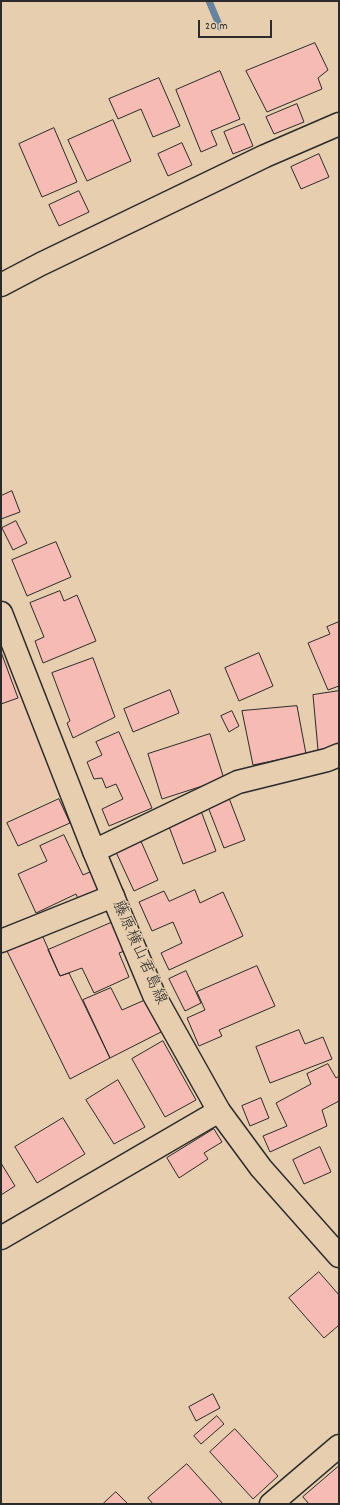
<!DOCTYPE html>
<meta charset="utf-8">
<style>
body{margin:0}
#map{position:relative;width:340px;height:1505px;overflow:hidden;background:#e7ceaf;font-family:Dekko,sans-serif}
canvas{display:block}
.frame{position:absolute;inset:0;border:2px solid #2b2b2b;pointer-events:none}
.scale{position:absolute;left:198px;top:20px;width:74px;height:18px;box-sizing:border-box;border:2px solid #2b2b2b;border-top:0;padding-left:5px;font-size:12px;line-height:14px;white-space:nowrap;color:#2b2b2b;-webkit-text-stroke:3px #e7ceaf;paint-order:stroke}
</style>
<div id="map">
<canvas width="340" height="1505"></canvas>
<div class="frame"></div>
<div class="scale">20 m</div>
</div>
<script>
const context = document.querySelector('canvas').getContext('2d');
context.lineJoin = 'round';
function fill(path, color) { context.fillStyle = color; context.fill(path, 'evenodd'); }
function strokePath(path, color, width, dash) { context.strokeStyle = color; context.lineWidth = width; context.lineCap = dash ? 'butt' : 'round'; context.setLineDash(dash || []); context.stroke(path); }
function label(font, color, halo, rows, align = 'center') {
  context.font = font + ' Dekko,"Klee One",sans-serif'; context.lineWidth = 3; context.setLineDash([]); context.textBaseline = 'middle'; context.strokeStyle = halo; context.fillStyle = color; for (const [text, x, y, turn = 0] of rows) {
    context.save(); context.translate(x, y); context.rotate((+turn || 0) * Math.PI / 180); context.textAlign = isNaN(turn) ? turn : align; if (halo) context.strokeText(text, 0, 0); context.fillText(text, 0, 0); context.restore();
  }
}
const built = new Path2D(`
 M1 643 57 794 1 823Z`);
const stream = new Path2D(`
 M209 1 220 27`);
const building = new Path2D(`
 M315 43 328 70 318 78 322 89 267 112 246 71Z
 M220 71 240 119 211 131 217 145 201 152 176 90Z
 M159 78 180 126 153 137 141 109 118 119 109 99Z
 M297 104 304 122 274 134 266 117Z
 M113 120 131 161 87 181 68 140Z
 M244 124 253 146 233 154 224 132Z
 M54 128 77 182 42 197 19 144Z
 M182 143 192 165 168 176 158 154Z
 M319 154 329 177 301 189 291 167Z
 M79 191 89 212 59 226 49 205Z
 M12 491 20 512 1 519V496Z
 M16 521 27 543 13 550 2 528Z
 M56 542 71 577 27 596 12 560Z
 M60 591 64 601 77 595 96 641 43 663 35 641 44 637 30 603Z
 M339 622V686L328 690 308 643 330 634 327 627Z
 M1 652 18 698 1 704Z
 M259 653 273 686 239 701 225 668Z
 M93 658 115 717 73 738 67 723 70 721 52 673Z
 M170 690 179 713 133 732 124 709Z
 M339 691V747L318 750 313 695Z
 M297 706 306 754 253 765 242 711Z
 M232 711 239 726 229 732 221 716Z
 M119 732 152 808 109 826 102 809 123 799 116 784 106 788 102 778 94 779 87 762 102 755 96 742Z
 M210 734 224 779 162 799 148 754Z
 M229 798 245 840 224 848 208 807Z
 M59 799 70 823 18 846 7 823Z
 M201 811 216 851 183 864 168 824Z
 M64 835 83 875 92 871 101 891 79 901 76 894 36 913 18 874 47 861 40 846Z
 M140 839 158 880 134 891 115 850Z
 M195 890 200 903 223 892 243 936 169 970 161 953 182 943 173 922 152 931 139 902 164 891 169 901Z
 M113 922 127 950 119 953 129 977 94 993 82 968 60 976 48 950Z
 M43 937 60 976 69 973 110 1058 70 1079 7 951Z
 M257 966 275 1006 219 1030 222 1036 199 1046 187 1018 205 1010 197 992Z
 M186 971 201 1003 185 1011 169 979Z
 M111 988 122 1010 147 999 163 1031 110 1058 83 1000Z
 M299 1030 305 1044 323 1037 332 1059 270 1083 256 1047Z
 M163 1041 196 1100 165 1117 132 1059Z
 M328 1064 336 1078 339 1076V1101L322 1110 327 1126 270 1152 263 1136 287 1126 276 1103 311 1084 307 1074Z
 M118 1080 145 1127 114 1144 86 1100Z
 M261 1098 269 1118 250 1126 242 1106Z
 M63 1118 85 1154 37 1183 15 1147Z
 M214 1129 222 1142 204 1153 208 1159 179 1178 167 1158Z
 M320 1147 331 1172 304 1184 293 1160Z
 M1 1163 15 1186 1 1195Z
 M319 1272 339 1295V1325L324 1338 289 1298Z
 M213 1394 220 1408 196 1421 189 1407Z
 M217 1416 224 1424 201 1444 194 1436Z
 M235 1429 278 1476 253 1499 210 1452Z
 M187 1464 223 1504H153L148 1498Z
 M339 1466V1504H309L303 1497Z
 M116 1492 128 1504H103Z`);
const minor = new Path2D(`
 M1 285 41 264 265 156 339 124
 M94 851 238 782 327 760 339 755
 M1 941 113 896
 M1 1238 219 1111`);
const secondary = new Path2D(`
 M1 613 94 851 154 995 219 1111 261 1168 339 1256
 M271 1504 339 1446`);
const streetNames = [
 ["藤原横山君島線",138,953,66]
];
fill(built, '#ecc8b0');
strokePath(stream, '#67839d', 7);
fill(building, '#f6bbb3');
strokePath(building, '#2b2b2b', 1);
strokePath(minor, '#2b2b2b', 25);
strokePath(secondary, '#2b2b2b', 25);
strokePath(minor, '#e7ceaf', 22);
strokePath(secondary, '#e7ceaf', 22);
label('16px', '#2b2b2b', '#e7ceaf', streetNames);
</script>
